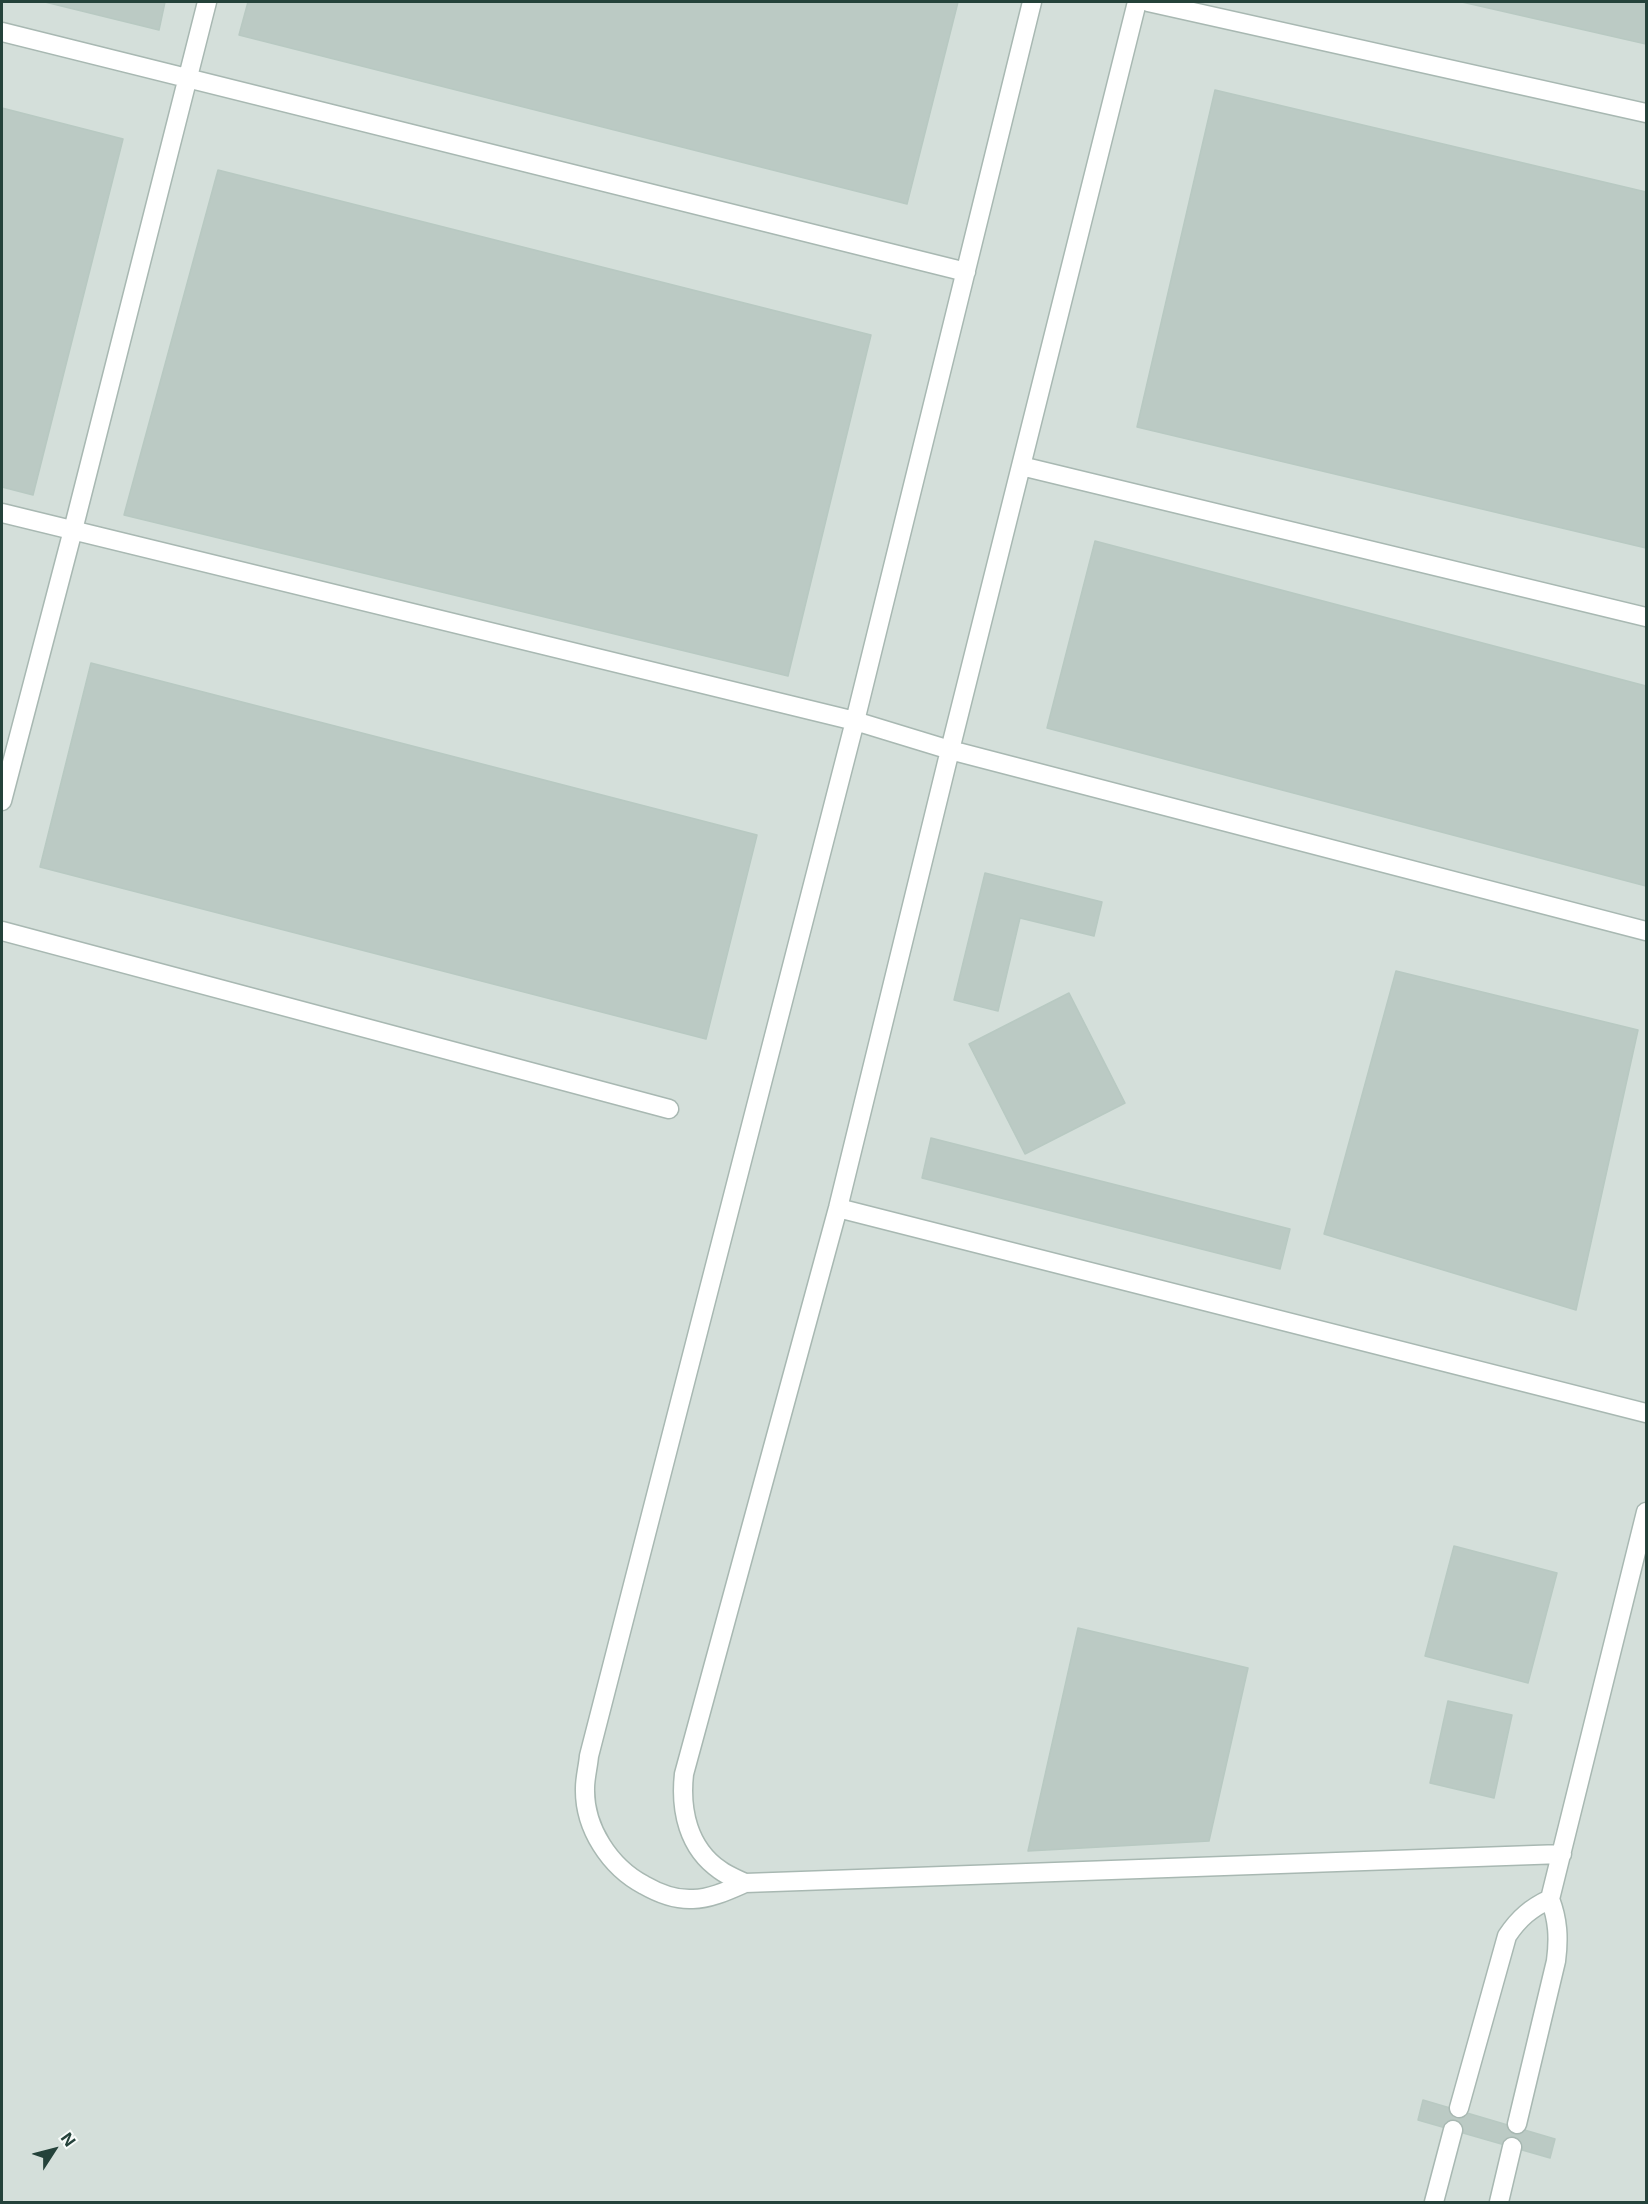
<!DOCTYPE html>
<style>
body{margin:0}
#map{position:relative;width:1648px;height:2204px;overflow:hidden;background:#e6efeb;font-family:Inter,sans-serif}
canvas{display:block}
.frame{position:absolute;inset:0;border:3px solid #24423a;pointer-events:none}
.north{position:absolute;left:24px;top:2120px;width:60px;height:60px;-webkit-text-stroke:4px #f7fbf9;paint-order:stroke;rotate:54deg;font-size:16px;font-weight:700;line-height:24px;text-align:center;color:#24423a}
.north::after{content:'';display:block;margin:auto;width:21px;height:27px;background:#24423a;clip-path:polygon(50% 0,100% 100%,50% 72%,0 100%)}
</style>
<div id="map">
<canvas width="1648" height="2204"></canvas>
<div class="frame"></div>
<div class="north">N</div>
</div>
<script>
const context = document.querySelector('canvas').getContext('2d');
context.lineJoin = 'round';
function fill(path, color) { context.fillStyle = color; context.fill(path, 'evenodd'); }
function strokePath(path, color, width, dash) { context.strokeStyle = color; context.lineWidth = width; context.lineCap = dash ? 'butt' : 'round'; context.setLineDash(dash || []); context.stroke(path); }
const built = new Path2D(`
 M2 2H1646V2202H2Z`);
const building = new Path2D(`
 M45 2H165L159 30Z
 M248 2H958L907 204 239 35Z
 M1462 2H1646V44Z
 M1215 90 1646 192V548L1137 427Z
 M2 108 123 139 33 495 2 487Z
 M218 170 871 335 788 676 124 515Z
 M1095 541 1646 686V886L1047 728Z
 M91 663 757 835 706 1039 40 867Z
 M985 873 1102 902 1094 936 1020 918 998 1011 954 1000Z
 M1396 971 1638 1030 1576 1310 1324 1234Z
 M1069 993 1125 1103 1025 1154 969 1044Z
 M931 1138 1290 1229 1280 1269 922 1178Z
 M1454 1546 1557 1573 1528 1683 1425 1656Z
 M1078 1628 1248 1668 1209 1841 1028 1851Z
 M1448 1701 1512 1715 1494 1798 1430 1783Z
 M1423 2100 1555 2139 1550 2158 1418 2120Z`);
const minor = new Path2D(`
 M1032 2 855 721 589 1756C588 1767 585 1778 585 1788 584 1828 610 1867 644 1885 658 1893 677 1900 693 1899 710 1899 729 1890 745 1883L1562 1854
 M1148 2 1646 113
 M2 32 966 272
 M1021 466 1646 617
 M2 513 855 721 950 750 1646 931
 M2 801 73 530 207 2
 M2 931 669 1109
 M838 1208 1646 1413
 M745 1883C737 1879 728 1876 720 1870 688 1848 680 1810 684 1774L838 1208 950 750 1137 2
 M1459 2108 1507 1936C1519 1918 1531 1908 1550 1899
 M1517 2124 1556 1961C1559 1938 1558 1920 1550 1899L1646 1512
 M1434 2202 1453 2130
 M1499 2202 1512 2147`);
fill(built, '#d4dfda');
fill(building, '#bbcac4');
strokePath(building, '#b8c9c2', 1.5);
strokePath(minor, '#a8b8b2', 21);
strokePath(minor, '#fff', 18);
</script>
